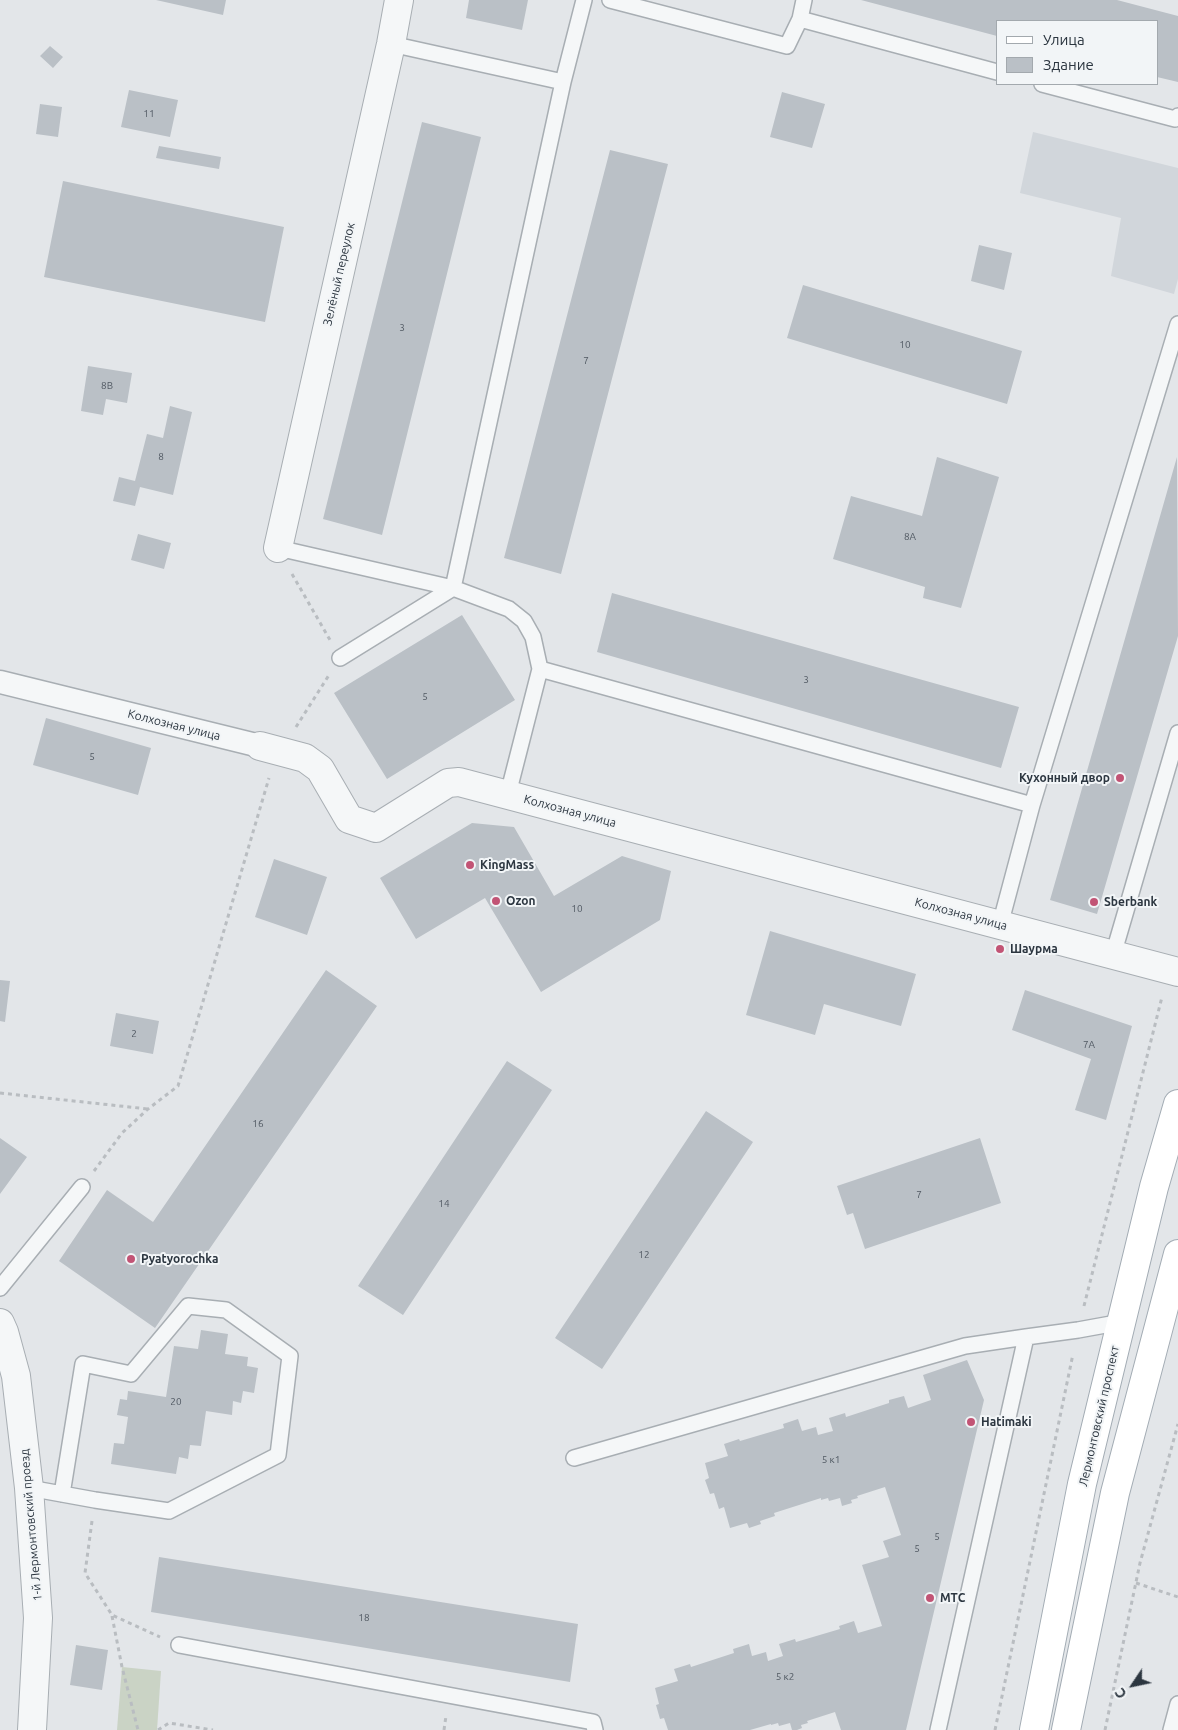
<!DOCTYPE html>
<meta charset="utf-8">
<style>
body{margin:0}
#map{position:relative;width:1178px;height:1730px;overflow:hidden;background:#e3e6e9;font-family:Ubuntu,sans-serif}
canvas{display:block}
.legend{position:absolute;left:996px;top:20px;width:162px;height:65px;box-sizing:border-box;background:#f2f5f7;border:1px solid #a3a9ae;margin:0;padding:6px 9px;list-style:none;font-size:15px;color:#2c3640}
.legend li{display:flex;align-items:center;gap:10px;height:25px}
.legend b{width:25px;border:1px solid #a3a9ae}
.north{position:absolute;left:1108px;top:1660px;width:50px;height:50px;-webkit-text-stroke:4px #f2f5f7;paint-order:stroke;rotate:236deg;font-size:14px;font-weight:700;line-height:20px;text-align:center;color:#2c3640}
.north::after{content:'';display:block;margin:auto;width:18px;height:22px;background:#2c3640;clip-path:polygon(50% 0,100% 100%,50% 72%,0 100%)}
</style>
<div id="map">
<canvas width="1178" height="1730"></canvas>
<ul class="legend">
<li><b style="height:6px;background:#fff"></b>Улица</li>
<li><b style="height:14px;background:#bac0c6"></b>Здание</li>
</ul>
<div class="north">С</div>
</div>
<script>
const context = document.querySelector('canvas').getContext('2d');
context.lineJoin = 'round';
function fill(path, color) { context.fillStyle = color; context.fill(path, 'evenodd'); }
function strokePath(path, color, width, dash) { context.strokeStyle = color; context.lineWidth = width; context.lineCap = dash ? 'butt' : 'round'; context.setLineDash(dash || []); context.stroke(path); }
function label(font, color, halo, rows, align = 'center') {
  context.font = font + ' Ubuntu,sans-serif'; context.lineWidth = 4; context.setLineDash([]); context.textBaseline = 'middle'; context.strokeStyle = halo; context.fillStyle = color; for (const [text, x, y, turn = 0] of rows) {
    context.save(); context.translate(x, y); context.rotate((+turn || 0) * Math.PI / 180); context.textAlign = isNaN(turn) ? turn : align; if (halo) context.strokeText(text, 0, 0); context.fillText(text, 0, 0); context.restore();
  }
}
const built = new Path2D(`
 M1033 132 1178 168V279L1174 294 1111 276 1121 218 1020 193Z`);
const green = new Path2D(`
 M122 1667 161 1671 157 1730H117Z`);
const building = new Path2D(`
 M156 0H226L223 15Z
 M469 0H528L522 30 466 18Z
 M861 0H1117L1178 16V82L1157 77V21H997V36Z
 M50 46 63 57 53 68 40 56Z
 M129 90 178 100 170 137 121 127Z
 M782 92 825 104 812 148 770 137Z
 M40 104 62 107 58 137 36 134Z
 M422 122 481 137 382 535 323 519Z
 M159 146 221 157 219 169 156 158Z
 M610 150 668 164 561 574 504 558Z
 M63 181 284 227 265 322 44 277Z
 M979 245 1012 253 1004 290 971 281Z
 M803 285 1022 351 1007 404 787 338Z
 M88 366 132 373 127 403 106 399 103 415 81 411Z
 M170 406 192 412 173 495 140 487 135 506 113 501 119 477 135 481 147 434 163 438Z
 M937 457 999 477 961 608 923 598 925 587 833 559 851 496 922 516Z
 M1177 457 1178 636 1097 914 1050 900Z
 M138 534 171 543 164 569 131 560Z
 M612 593 1019 707 1001 768 597 652Z
 M462 615 515 700 387 779 334 693Z
 M46 718 151 748 138 795 33 765Z
 M472 823 514 827 554 896 622 856 671 871 660 920 541 992 485 898 416 939 380 878Z
 M274 859 327 877 307 935 255 917Z
 M770 931 916 974 901 1026 824 1004 815 1035 746 1015Z
 M326 970 377 1006 155 1328 59 1261 107 1190 153 1222Z
 M0 980 10 981 5 1022 0 1021Z
 M1025 990 1132 1026 1106 1120 1075 1110 1091 1059 1012 1030Z
 M116 1013 159 1021 153 1054 110 1046Z
 M507 1061 552 1090 403 1315 358 1286Z
 M706 1111 753 1142 602 1369 555 1338Z
 M0 1138 27 1157 0 1194Z
 M980 1138 1001 1203 865 1249 853 1213 847 1215 837 1186Z
 M201 1330 228 1334 225 1354 248 1357 247 1366 258 1368 254 1393 243 1391 241 1403 233 1401 232 1415 206 1411 201 1446 190 1445 188 1459 179 1457 176 1474 111 1464 114 1443 124 1444 128 1417 117 1415 120 1399 127 1400 128 1391 166 1397 174 1346 198 1349Z
 M967 1360 984 1400 906 1730H841L835 1712 807 1721 808 1723 801 1725 802 1728 797 1730H792L790 1723 779 1726 778 1723 771 1725V1724L750 1730H668L664 1718 660 1719 656 1705 659 1704 655 1688 678 1681 674 1669 690 1664 691 1667 734 1653 733 1649 749 1644 752 1656 766 1652 768 1661 783 1656 779 1644 795 1639 796 1642 840 1629 839 1626 854 1621 858 1633 882 1626 862 1565 889 1557 883 1541 901 1535 885 1487 857 1496 858 1498 851 1500 852 1503 842 1506 840 1498 829 1501 828 1498 821 1500V1498L774 1513 775 1516 760 1521 761 1524 749 1528 747 1523 730 1528 724 1507 719 1509 714 1493 710 1494 705 1480 709 1478 705 1463 728 1456 724 1444 739 1439 740 1441 784 1428 783 1424 798 1419 802 1431 816 1427 818 1435 833 1431 829 1418 845 1413 846 1417 889 1403V1400L904 1396 908 1408 931 1400 923 1375Z
 M159 1557 578 1624 570 1682 151 1612Z
 M76 1645 108 1650 102 1690 70 1685Z`);
const path = new Path2D(`
 M292 574 330 640
 M296 727 329 675
 M0 1093 148 1109
 M94 1171 122 1133 148 1109 178 1086 269 778
 M1084 1306 1162 997
 M92 1521 85 1573 112 1615 160 1637
 M1136 1583 1178 1597
 M112 1616 122 1667 138 1730
 M158 1730 169 1723 213 1730
 M444 1730 446 1716
 M995 1730 1073 1354
 M1105 1730 1140 1563 1178 1424`);
const service = new Path2D(`
 M610 0 787 46 800 19 997 72
 M800 19 804 0
 M391 44 563 82
 M1042 84 1175 119 1178 116
 M278 548 453 588 509 609 524 621 533 637 540 669 508 794
 M340 658 453 588 563 82 584 0
 M540 669 1032 805
 M1000 925 1032 805 1178 324
 M1113 955 1178 733
 M0 1288 82 1187
 M574 1458 965 1346 1026 1337
 M29 1488 95 1500 169 1511 278 1455 290 1356 226 1310 188 1306 131 1374 83 1364 62 1494
 M179 1645 593 1722 595 1730
 M938 1730 1026 1337 1078 1330 1122 1322
 M1171 1730 1178 1704`);
const pedestrian = new Path2D(`
 M0 682 260 746`);
const minor = new Path2D(`
 M278 548 391 44 399 0
 M260 746 305 758 320 769 349 819 376 828 448 783 459 782 1178 972
 M0 1323 4 1332 16 1376 29 1488 38 1618 32 1730`);
const primary = new Path2D(`
 M1034 1730 1082 1484 1154 1187 1178 1104
 M1066 1730 1115 1493 1178 1254`);
const markers = [
 [1120,778,5,"#c25475"],
 [470,865,5,"#c25475"],
 [496,901,5,"#c25475"],
 [1094,902,5,"#c25475"],
 [1000,949,5,"#c25475"],
 [131,1259,5,"#c25475"],
 [971,1422,5,"#c25475"],
 [930,1598,5,"#c25475"]
];
const numberNames = [
 ["11",149,114],
 ["3",402,328],
 ["10",905,345],
 ["7",586,361],
 ["8В",107,386],
 ["8",161,457],
 ["8А",910,537],
 ["3",806,680],
 ["5",425,697],
 ["5",92,757],
 ["10",577,909],
 ["2",134,1034],
 ["7А",1089,1045],
 ["16",258,1124],
 ["7",919,1195],
 ["14",444,1204],
 ["12",644,1255],
 ["20",176,1402],
 ["5 к1",831,1460],
 ["5",937,1537],
 ["5",917,1549],
 ["18",364,1618],
 ["5 к2",785,1677]
];
const streetNames = [
 ["Зелёный переулок",339,274,-77],
 ["Колхозная улица",174,725,14],
 ["Колхозная улица",570,811,15],
 ["Колхозная улица",961,914,15],
 ["Лермонтовский проспект",1099,1416,-77],
 ["1-й Лермонтовский проезд",31,1525,-95]
];
const poiNames = [
 ["Кухонный двор",1110,778,"right"],
 ["KingMass",480,865],
 ["Ozon",506,901],
 ["Sberbank",1104,902],
 ["Шаурма",1010,949],
 ["Pyatyorochka",141,1259],
 ["Hatimaki",981,1422],
 ["МТС",940,1598]
];
fill(built, '#d1d6db');
fill(green, '#cad3c5');
fill(building, '#bac0c6');
strokePath(service, '#a8aeb3', 18);
strokePath(pedestrian, '#a8aeb3', 25);
strokePath(minor, '#a8aeb3', 30);
strokePath(primary, '#a3acb4', 30);
strokePath(path, '#b9bdc1', 3, [4, 4]);
strokePath(service, '#f5f7f8', 15);
strokePath(pedestrian, '#f5f7f8', 22);
strokePath(minor, '#f5f7f8', 28);
strokePath(primary, '#fff', 28);
for (const [x, y, r, color] of markers) { const dot = new Path2D(); dot.arc(x, y, r, 0, 2 * Math.PI); context.fillStyle = color; context.fill(dot); strokePath(dot, '#f2f5f7', 2); }
label('10px', '#505862', null, numberNames);
label('12px', '#2c3640', '#f2f5f7', streetNames);
label('bold 12px', '#2c3640', '#f2f5f7', poiNames, 'left');
</script>
